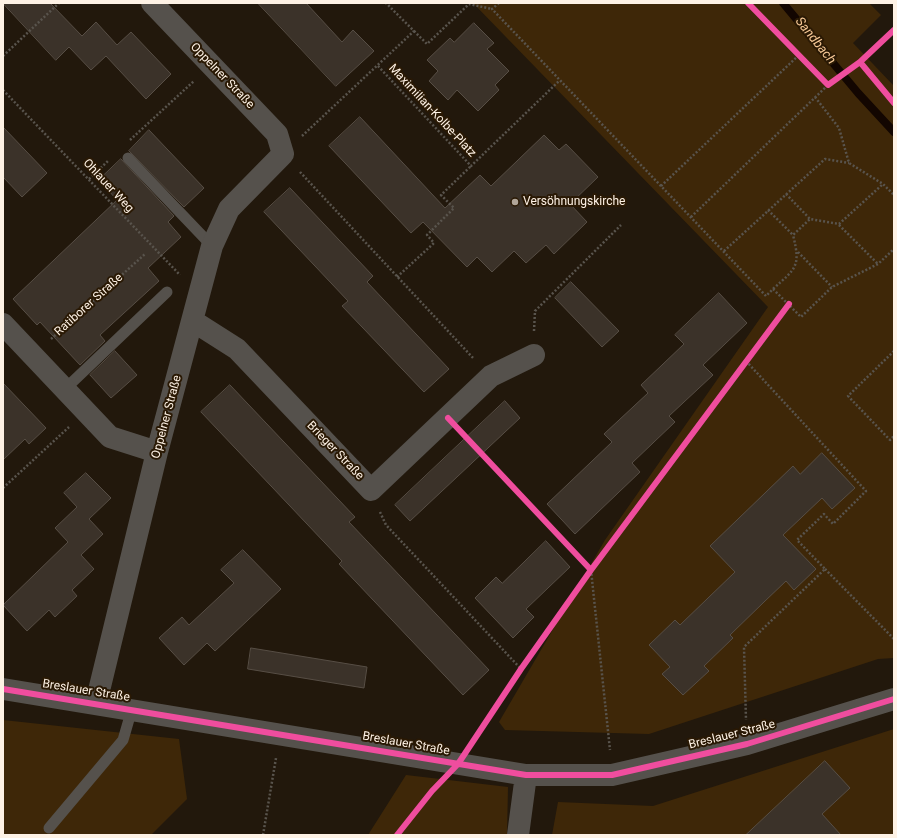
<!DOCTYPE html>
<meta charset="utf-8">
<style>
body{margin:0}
#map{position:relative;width:897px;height:838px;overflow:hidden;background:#22180c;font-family:Roboto,sans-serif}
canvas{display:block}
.frame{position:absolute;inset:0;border:4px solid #fef2e5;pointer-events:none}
</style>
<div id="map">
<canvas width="897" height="838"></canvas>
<div class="frame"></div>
</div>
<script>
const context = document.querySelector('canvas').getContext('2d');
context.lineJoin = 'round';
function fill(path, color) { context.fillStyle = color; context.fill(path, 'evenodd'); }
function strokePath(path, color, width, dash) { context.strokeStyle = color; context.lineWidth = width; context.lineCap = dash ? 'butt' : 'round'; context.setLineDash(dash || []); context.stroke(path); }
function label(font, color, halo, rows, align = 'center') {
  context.font = font + ' Roboto,sans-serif'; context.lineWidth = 4; context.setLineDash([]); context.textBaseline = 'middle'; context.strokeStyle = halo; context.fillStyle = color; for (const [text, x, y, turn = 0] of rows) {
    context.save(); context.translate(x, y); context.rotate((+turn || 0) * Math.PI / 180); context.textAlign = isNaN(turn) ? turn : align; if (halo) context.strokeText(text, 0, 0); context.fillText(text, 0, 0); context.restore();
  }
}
const green = new Path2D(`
 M473 3H869L881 15 853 43 894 86V658L878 659 649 734 505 730 499 722 605 540 768 307Z
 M3 720 179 739 187 799 151 835H3Z
 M894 729V835H552L558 802 653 806Z
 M406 775 508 787 507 835H368Z`);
const stream = new Path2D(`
 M783 3 858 93 894 132`);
const building = new Path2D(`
 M3 3H50L82 36 96 22 117 45 131 32 171 74 146 99 106 56 91 70 69 47 56 60Z
 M258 3H306L342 42 353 30 374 51 336 86Z
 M474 23 494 43 487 49 509 71 495 85 499 90 478 111 457 90 448 100 429 81 438 71 427 60 450 38 454 42Z
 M360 117 445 208 480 175 491 186 544 135 559 150 566 144 598 177 570 204 587 222 554 254 546 245 526 263 514 251 492 272 477 257 467 267 423 222 411 233 329 146Z
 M3 127 47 173 22 197 3 177Z
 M149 130 204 188 184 207 129 151Z
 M121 159 174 216 168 222 181 237 148 268 159 281 100 335 105 341 80 365 40 322 37 325 13 299 117 200 99 180Z
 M290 188 373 276 367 282 449 369 424 392 342 306 348 301 264 212Z
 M571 282 619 331 602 347 555 298Z
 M719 293 747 323 703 365 713 375 669 416 675 422 632 463 640 472 575 534 547 504 612 442 604 434 648 393 641 385 684 344 675 335Z
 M115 351 137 375 111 398 90 375Z
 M3 383 46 428 29 444 25 439 3 460Z
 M230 385 355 517 349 522 489 670 463 695 339 564 342 561 201 412Z
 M505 401 520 418 410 521 395 505Z
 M822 453 855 488 832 509 822 498 783 535 816 569 794 590 786 581 764 602 730 635 733 638 704 666 709 671 683 695 662 674 670 667 649 645 675 620 680 625 735 572 710 546 793 466 800 474Z
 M86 473 111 498 89 519 103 534 81 555 94 569 72 590 77 596 55 617 49 610 27 631 3 605 68 542 55 528 77 507 64 493Z
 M546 541 570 567 526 609 534 617 513 638 475 598 496 577 502 583Z
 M243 550 281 589 215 651 207 643 184 665 159 638 182 617 189 625 234 583 221 570Z
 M251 648 367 667 364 688 248 669Z
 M825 761 850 788 822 814 841 835H746Z`);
const path = new Path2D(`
 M499 3 492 9 766 296 773 289 801 317 832 287 878 264 894 249
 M414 31 427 44 469 4 492 9
 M3 56 59 3
 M378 66 471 166 559 81
 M3 90 180 275
 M815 97 839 128 849 163 883 184 894 195
 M302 136 414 31 386 3
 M130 140 194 81
 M300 172 474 359
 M89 179 109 160
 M661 186 799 55
 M786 194 810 219
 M768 210 793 235
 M691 217 828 85
 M839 225 878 264
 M724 251 825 159 849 163
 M798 252 832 287
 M397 277 434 243 427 235 454 208 441 195 471 166
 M773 289C796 268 801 267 793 235L810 219 839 224 883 184
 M534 331 535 311 621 225
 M51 339 145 254
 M894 351 848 396 890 440 894 436
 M746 361 866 491 833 524 824 514 797 540 825 569 744 647 746 720
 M3 488 69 427
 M380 512 386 525 521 669
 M825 569 894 639
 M591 570 610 750
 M263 835 276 758`);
const service = new Path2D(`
 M128 158 212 246
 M65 389 167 292
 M49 828 123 740 132 709`);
const minor = new Path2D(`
 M193 321 237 349 371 490 491 376 534 355
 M3 324 110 437 157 452
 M3 689 526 775H612L747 744 894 699
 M96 703 157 452 212 246 229 209 283 154 277 134 152 3
 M518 835 526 775`);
const cycleway = new Path2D(`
 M748 3 828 85 860 62 894 30
 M860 62 894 103
 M448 418 591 570
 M3 689 526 775H612L747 744 894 699
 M397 835 432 791 458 764 521 669 591 570 789 304`);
const markers = [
 [515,202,4,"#b1a699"]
];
const streetNames = [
 ["Oppelner Straße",222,76,46],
 ["Maximilian-Kolbe-Platz",432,111,47],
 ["Ohlauer Weg",108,186,47],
 ["Ratiborer Straße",89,305,-42],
 ["Oppelner Straße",167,417,-75],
 ["Brieger Straße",335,451,46],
 ["Breslauer Straße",86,691,9],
 ["Breslauer Straße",732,735,-14],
 ["Breslauer Straße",406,744,10]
];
const poiNames = [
 ["Versöhnungskirche",523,202]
];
const waterNames = [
 ["Sandbach",815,41,51]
];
fill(green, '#3e2708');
strokePath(stream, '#130601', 8);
fill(building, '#3b3229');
strokePath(building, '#574e45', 1);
strokePath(path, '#59544d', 2.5, [2, 2]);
strokePath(service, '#55514c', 11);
strokePath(minor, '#55514c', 22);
strokePath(cycleway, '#ef4d9e', 6);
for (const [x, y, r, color] of markers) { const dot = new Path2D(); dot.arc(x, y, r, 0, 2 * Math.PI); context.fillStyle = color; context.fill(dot); strokePath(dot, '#2a1904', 1.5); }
label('12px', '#fef2e5', '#2a1904', streetNames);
label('12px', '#fef2e5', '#2a1904', poiNames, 'left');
label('italic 13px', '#f6c896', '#2a1904', waterNames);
</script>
